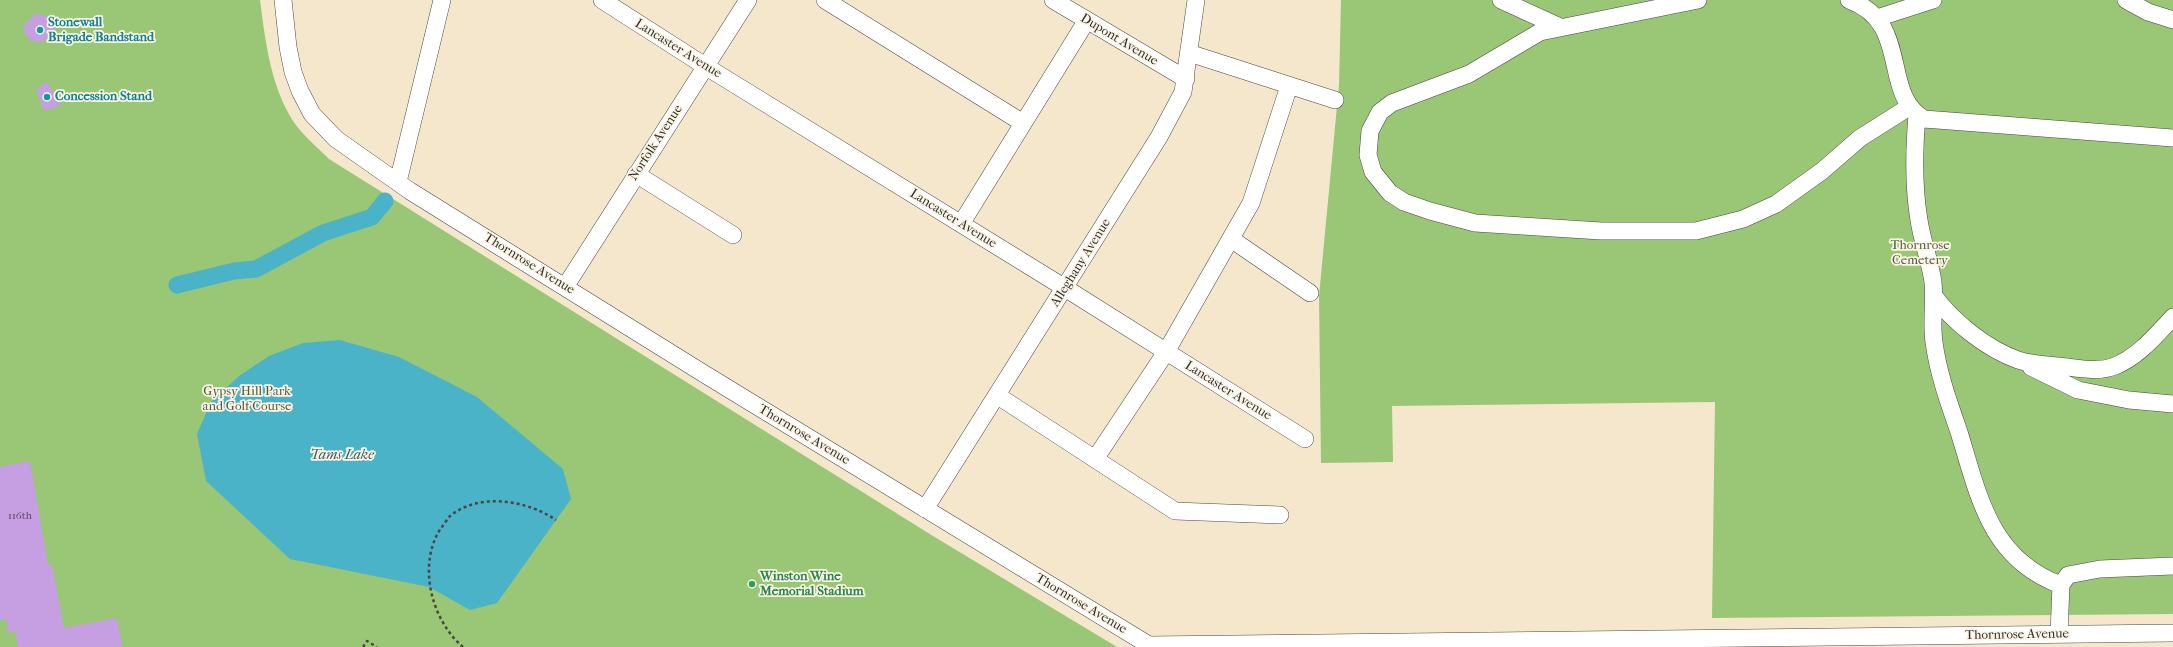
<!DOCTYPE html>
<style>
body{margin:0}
canvas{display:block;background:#f4e7cc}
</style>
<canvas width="2173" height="647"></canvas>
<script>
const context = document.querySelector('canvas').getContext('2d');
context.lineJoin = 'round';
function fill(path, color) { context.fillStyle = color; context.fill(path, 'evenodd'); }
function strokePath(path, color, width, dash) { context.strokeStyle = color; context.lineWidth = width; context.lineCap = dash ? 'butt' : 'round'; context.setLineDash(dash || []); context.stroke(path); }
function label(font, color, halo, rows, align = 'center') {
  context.font = font + ' "IM FELL French Canon",serif'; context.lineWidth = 3.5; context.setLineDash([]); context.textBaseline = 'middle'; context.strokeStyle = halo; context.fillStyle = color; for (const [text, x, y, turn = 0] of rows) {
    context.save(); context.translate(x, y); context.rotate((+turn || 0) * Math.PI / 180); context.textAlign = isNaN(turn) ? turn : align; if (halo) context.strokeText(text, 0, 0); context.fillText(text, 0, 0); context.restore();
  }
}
const green = new Path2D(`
 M0 0H260C265 39 270 81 290 116 299 132 316 146 329 159L933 536 1117 647H0Z
 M1341 0H2173V614L1712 618 1715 402 1392 406 1393 462 1321 463 1319 296 1339 85Z`);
const water = new Path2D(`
 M340 340 399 357 477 397 563 469 571 499 497 603 470 610 429 587 290 559 206 481 197 434 211 402 239 376 269 356 303 343Z`);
const canal = new Path2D(`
 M177 285 234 271 256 269 323 233 372 217 385 201`);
const building = new Path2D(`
 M35 14 48 16 54 22 56 34 41 42 31 41 25 34 23 26Z
 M47 82 61 105 44 111 36 89Z
 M30 461 48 565H52L64 628 117 618 122 647H18L15 631 8 633 6 619 0 620V467Z`);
const path = new Path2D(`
 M363 647 367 641 377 647
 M463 647C431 620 417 564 441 528 444 525 447 519 450 516 480 492 526 500 556 520`);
const minor = new Path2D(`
 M283 0 288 47 293 72 300 91 312 114 336 139 410 191 706 375 1152 647
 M602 0 705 66 1065 288 1305 439
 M825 0 1023 123
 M1053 0 1186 79
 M1501 0 1560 27
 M1698 0 1540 32 1469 74 1392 103 1380 112 1370 131 1368 155 1373 172 1390 193 1404 202 1430 211 1475 223 1601 231H1696L1743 219 1776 204 1822 171 1860 138 1909 107
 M1849 0C1912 23 1880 93 1924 119L2173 138
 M2126 0 2148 12 2173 20
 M1877 18 1933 0
 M1189 53 1335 100
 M1917 115C1914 150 1913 185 1919 220 1922 241 1930 261 1933 282 1935 302 1931 322 1934 342 1938 373 1949 403 1959 432 1979 497 1990 559 2061 585
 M636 174 733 235
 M398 182 442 0
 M961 224 1087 20
 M1231 239 1310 293
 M565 287 748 0
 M1934 296C1953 322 1987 349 2018 360 2032 365 2051 365 2067 367 2082 369 2100 372 2115 366 2138 357 2157 334 2173 317
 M2031 367 2078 390 2129 400 2173 404
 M998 396 1175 511 1280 515
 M1095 459 1166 352 1251 203 1289 86
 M925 509 1159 137 1183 92 1196 0
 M2059 634 2061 585 2068 575 2100 569 2173 566
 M1149 645 2173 633`);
const markers = [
 [40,30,4,"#0f9aa8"],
 [47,97,4,"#0f9aa8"],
 [752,584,4,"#2e9e5b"]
];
const numberNames = [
 ["116th",20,516]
];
const cultureNames = [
 ["Stonewall",48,23],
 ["Brigade Bandstand",48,38],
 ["Concession Stand",55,97]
];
const streetNames = [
 ["Dupont Avenue",1119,40,31],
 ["Lancaster Avenue",678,49,32],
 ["Norfolk Avenue",656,143,-57],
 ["Lancaster Avenue",953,219,32],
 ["Alleghany Avenue",1081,263,-58],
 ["Thornrose Avenue",529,264,32],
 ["Lancaster Avenue",1228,391,32],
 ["Thornrose Avenue",804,435,31],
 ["Thornrose Avenue",1081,604,31],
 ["Thornrose Avenue",2017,635,-1]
];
const parkNames = [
 ["Thornrose",1920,246],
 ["Cemetery",1920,261],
 ["Gypsy Hill Park",247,392],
 ["and Golf Course",247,407]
];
const leisureNames = [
 ["Winston Wine",760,577],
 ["Memorial Stadium",760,592]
];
const waterNames = [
 ["Tams Lake",342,456]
];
fill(green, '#99c776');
fill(water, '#4ab3c8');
strokePath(canal, '#4ab3c8', 17);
fill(building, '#c59fe2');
strokePath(minor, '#494743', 18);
strokePath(path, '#494743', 2.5, [3, 3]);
strokePath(minor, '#fff', 17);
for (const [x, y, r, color] of markers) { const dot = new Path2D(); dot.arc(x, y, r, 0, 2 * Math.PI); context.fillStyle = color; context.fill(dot); strokePath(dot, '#fcf5e5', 1.5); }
label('11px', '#524859', null, numberNames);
label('bold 13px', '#0d838f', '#fcf5e5', cultureNames, 'left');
label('13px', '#2b2b2b', '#fcf5e5', streetNames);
label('13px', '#4c5a42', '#fcf5e5', parkNames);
label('bold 13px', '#27864d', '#fcf5e5', leisureNames, 'left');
label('italic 14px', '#365b62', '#fcf5e5', waterNames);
</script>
